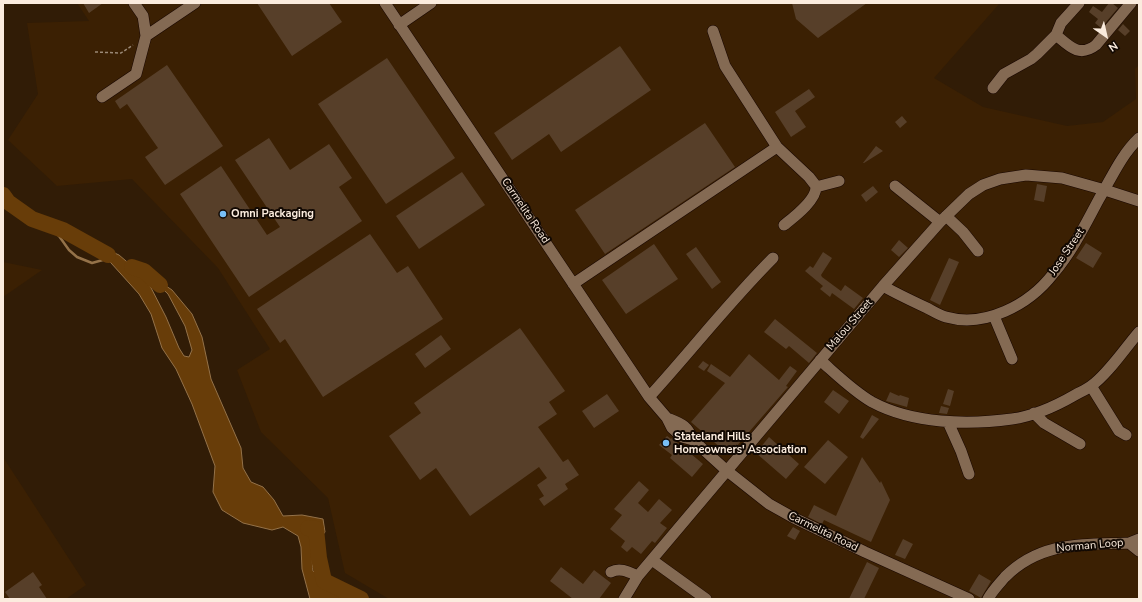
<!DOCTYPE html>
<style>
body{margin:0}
#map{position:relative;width:1142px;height:602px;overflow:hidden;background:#311c06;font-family:"Nunito Sans",sans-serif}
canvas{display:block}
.frame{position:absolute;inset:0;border:4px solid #fbecde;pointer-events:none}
.north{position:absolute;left:1086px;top:16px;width:40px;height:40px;-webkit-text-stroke:3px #120903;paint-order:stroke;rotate:146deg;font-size:11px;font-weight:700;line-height:16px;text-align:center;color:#fbecde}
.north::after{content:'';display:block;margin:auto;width:14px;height:18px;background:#fbecde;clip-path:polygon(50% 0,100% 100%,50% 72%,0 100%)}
</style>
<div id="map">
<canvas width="1142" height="602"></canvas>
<div class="frame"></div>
<div class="north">N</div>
</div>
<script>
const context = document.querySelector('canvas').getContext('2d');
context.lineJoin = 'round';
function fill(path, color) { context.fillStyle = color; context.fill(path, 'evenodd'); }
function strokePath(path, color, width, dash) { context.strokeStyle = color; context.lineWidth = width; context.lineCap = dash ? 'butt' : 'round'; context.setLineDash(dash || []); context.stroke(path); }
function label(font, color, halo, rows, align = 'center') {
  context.font = font + ' "Nunito Sans",sans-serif'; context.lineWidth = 4; context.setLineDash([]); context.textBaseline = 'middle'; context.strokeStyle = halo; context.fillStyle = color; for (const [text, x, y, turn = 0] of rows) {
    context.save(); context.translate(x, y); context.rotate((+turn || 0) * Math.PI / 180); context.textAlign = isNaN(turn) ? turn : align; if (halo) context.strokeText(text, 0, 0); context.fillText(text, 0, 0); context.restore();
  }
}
const built = new Path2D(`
 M77 3H1000L934 78 983 107 1067 126 1103 122 1136 99 1135 69 1139 65V599H389L345 573 328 498 261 432 237 370 270 349 218 268 132 179 57 186 8 140 38 94 27 23 89 21Z
 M3 262 42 270 3 297Z
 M3 457 86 585 66 599H3Z`);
const water = new Path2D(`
 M63 230 119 255 146 278 166 317 179 348 184 356 189 357 192 350 185 326 168 294 144 271 172 290 192 314 202 337 211 379 241 448 243 468 251 482 263 487 274 500 283 516 302 515 323 519 325 532C313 548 311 551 313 571L344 599H310L302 569 301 547 298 536 283 527 272 530 243 523 222 510 213 492 215 466 192 404 176 369 162 348 151 314 139 294 102 253 89 244Z`);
const stream = new Path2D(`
 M45 224 59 236 69 250 77 257 92 263 110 258`);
const river = new Path2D(`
 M3 195 8 202 32 219 63 230 108 255
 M132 267 144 271 160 285
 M308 528 316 529 319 558 324 581 361 599`);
const building = new Path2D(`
 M83 3H103L89 13Z
 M257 3H329L342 22 292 56Z
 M792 3H867L818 38 796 19Z
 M1109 3H1112L1118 8 1101 28 1095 23 1098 19 1089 12 1093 6 1102 12Z
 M1123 24 1130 31 1125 36 1118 30Z
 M620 46 651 90 561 152 549 134 512 160 494 133Z
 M387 58 455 158 386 204 318 104Z
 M167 65 223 146 165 185 145 157 158 148 127 104 120 109 115 101Z
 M809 89 815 97 795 111 806 127 791 137 775 112Z
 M902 116 907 122 900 128 895 122Z
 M705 123 735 167 605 254 575 210Z
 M269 138 290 170 329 144 352 178 339 187 362 221 249 297 180 194 221 166 267 235 280 227 235 160Z
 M876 146 883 151 864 163H863Z
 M462 172 485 205 419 249 396 216Z
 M1037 184 1047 186 1044 202 1034 200Z
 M873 186 878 192 866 202 861 195Z
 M370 234 397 273 408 266 443 319 323 397 285 339 280 343 257 309Z
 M899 240 908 248 899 257 891 250Z
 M1086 243 1102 253 1093 268 1076 258Z
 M654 244 678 279 626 314 602 280Z
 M696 247 721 282 712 289 686 254Z
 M823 252 832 258 821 275 822 277 841 291 845 285 863 298 854 309 832 293 830 297 820 289 823 286 805 271 810 266 813 268Z
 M949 258 959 262 940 305 930 300Z
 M775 319 817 353 809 363 789 346 786 349 764 332Z
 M520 328 565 391 549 402 557 414 538 427 563 462 568 459 579 475 565 484 568 489 544 506 539 499 544 496 537 485 547 478 539 467 470 516 436 468 420 480 389 436 421 413 414 403Z
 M441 335 451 349 425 368 415 354Z
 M749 354 779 380 790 366 797 371 786 386 788 387 729 455 691 422 725 383 707 371 711 364 730 377Z
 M703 361 709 365 704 371 698 367Z
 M948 389 954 391 950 406 943 404Z
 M833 390 849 401 839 414 824 402Z
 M890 392 899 396 900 395 909 398 907 407 886 401Z
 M607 394 619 411 594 428 582 411Z
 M941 406 949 408 947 414 939 413Z
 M872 415 879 419 863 439 860 437Z
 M667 436 671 439 672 438 703 464 692 477 670 458 672 455 659 445Z
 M769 437 799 464 786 479 756 453Z
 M828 440 848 457 825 484 804 467Z
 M862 457 880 483 881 481 890 500 871 542 824 520 822 524 808 517 814 505 836 516Z
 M639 481 649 490 638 503 648 512 659 499 672 510 660 523 667 528 655 543 652 541 641 554 632 547 627 552 621 547 625 541 610 529 622 515 614 509Z
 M793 527 800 531 795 540 787 536Z
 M903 539 913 544 905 559 895 555Z
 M867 562 879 568 864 599H849Z
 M561 567 583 584 594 570 611 583 599 599H573L550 581Z
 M33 572 42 585 39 587 47 599H10L5 592Z
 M979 574 991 581 981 598 969 591Z`);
const path = new Path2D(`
 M95 52 121 53 133 45`);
const minor = new Path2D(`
 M385 3 649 397 667 418 672 428 682 437 693 440 726 470 769 504 794 518 865 552 969 599
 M399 25 431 3
 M713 31 725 66 777 147 809 177 816 186C817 200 794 217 784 225
 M1056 35C1069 46 1079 58 1096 45L1131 3
 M146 36 195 3
 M993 88 1004 74 1031 59 1037 54 1056 35 1061 23 1079 3
 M102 97 136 74 146 36 143 16 134 3
 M895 186 940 222
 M816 187 839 181
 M946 216 963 232 978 251
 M573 284 777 147
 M883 286C897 294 912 301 927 308 933 311 939 315 946 317 985 328 1029 305 1053 274 1072 252 1085 225 1099 199 1111 179 1121 155 1139 138
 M994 316 1012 359
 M820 360C836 374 853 391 872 402 913 424 968 425 1012 419 1034 416 1056 406 1075 395 1080 392 1086 390 1091 386 1108 374 1125 348 1139 332
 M1091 386 1119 431 1126 435
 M649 397C691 351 729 302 773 258
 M1034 413 1044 423 1080 444
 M667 418C682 424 687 425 693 440
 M948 422 961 451 969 474
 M1129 543 1139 551
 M652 560 706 599
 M611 572C620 567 629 572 638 576
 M624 599 638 576 883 286 940 222 969 194 983 185 1000 179 1026 175 1062 178 1105 190 1139 201
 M988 599C992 591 999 584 1005 577 1041 541 1082 545 1129 543L1139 539`);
const markers = [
 [223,214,4,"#78bff7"],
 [666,443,4,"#78bff7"]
];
const streetNames = [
 ["Carmelita Road",525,211,56],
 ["Jose Street",1067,252,-56],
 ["Malou Street",850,325,-49],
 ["Carmelita Road",823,532,26],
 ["Norman Loop",1090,546,-5]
];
const poiNames = [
 ["Omni Packaging",231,214],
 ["Stateland Hills",674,437],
 ["Homeowners' Association",674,450]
];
fill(built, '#3b2003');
fill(water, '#683d09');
strokePath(water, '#947249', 1);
strokePath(stream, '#947249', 2.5);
strokePath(river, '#683d09', 16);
fill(building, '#573f29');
strokePath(minor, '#180600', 12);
strokePath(path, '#9b8977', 1.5, [3, 2]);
strokePath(minor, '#846a53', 11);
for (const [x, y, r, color] of markers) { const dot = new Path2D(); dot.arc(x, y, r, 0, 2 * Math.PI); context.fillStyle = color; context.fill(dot); strokePath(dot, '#120903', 1.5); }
label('11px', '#fbecde', '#120903', streetNames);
label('bold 11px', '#fbecde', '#120903', poiNames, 'left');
</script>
